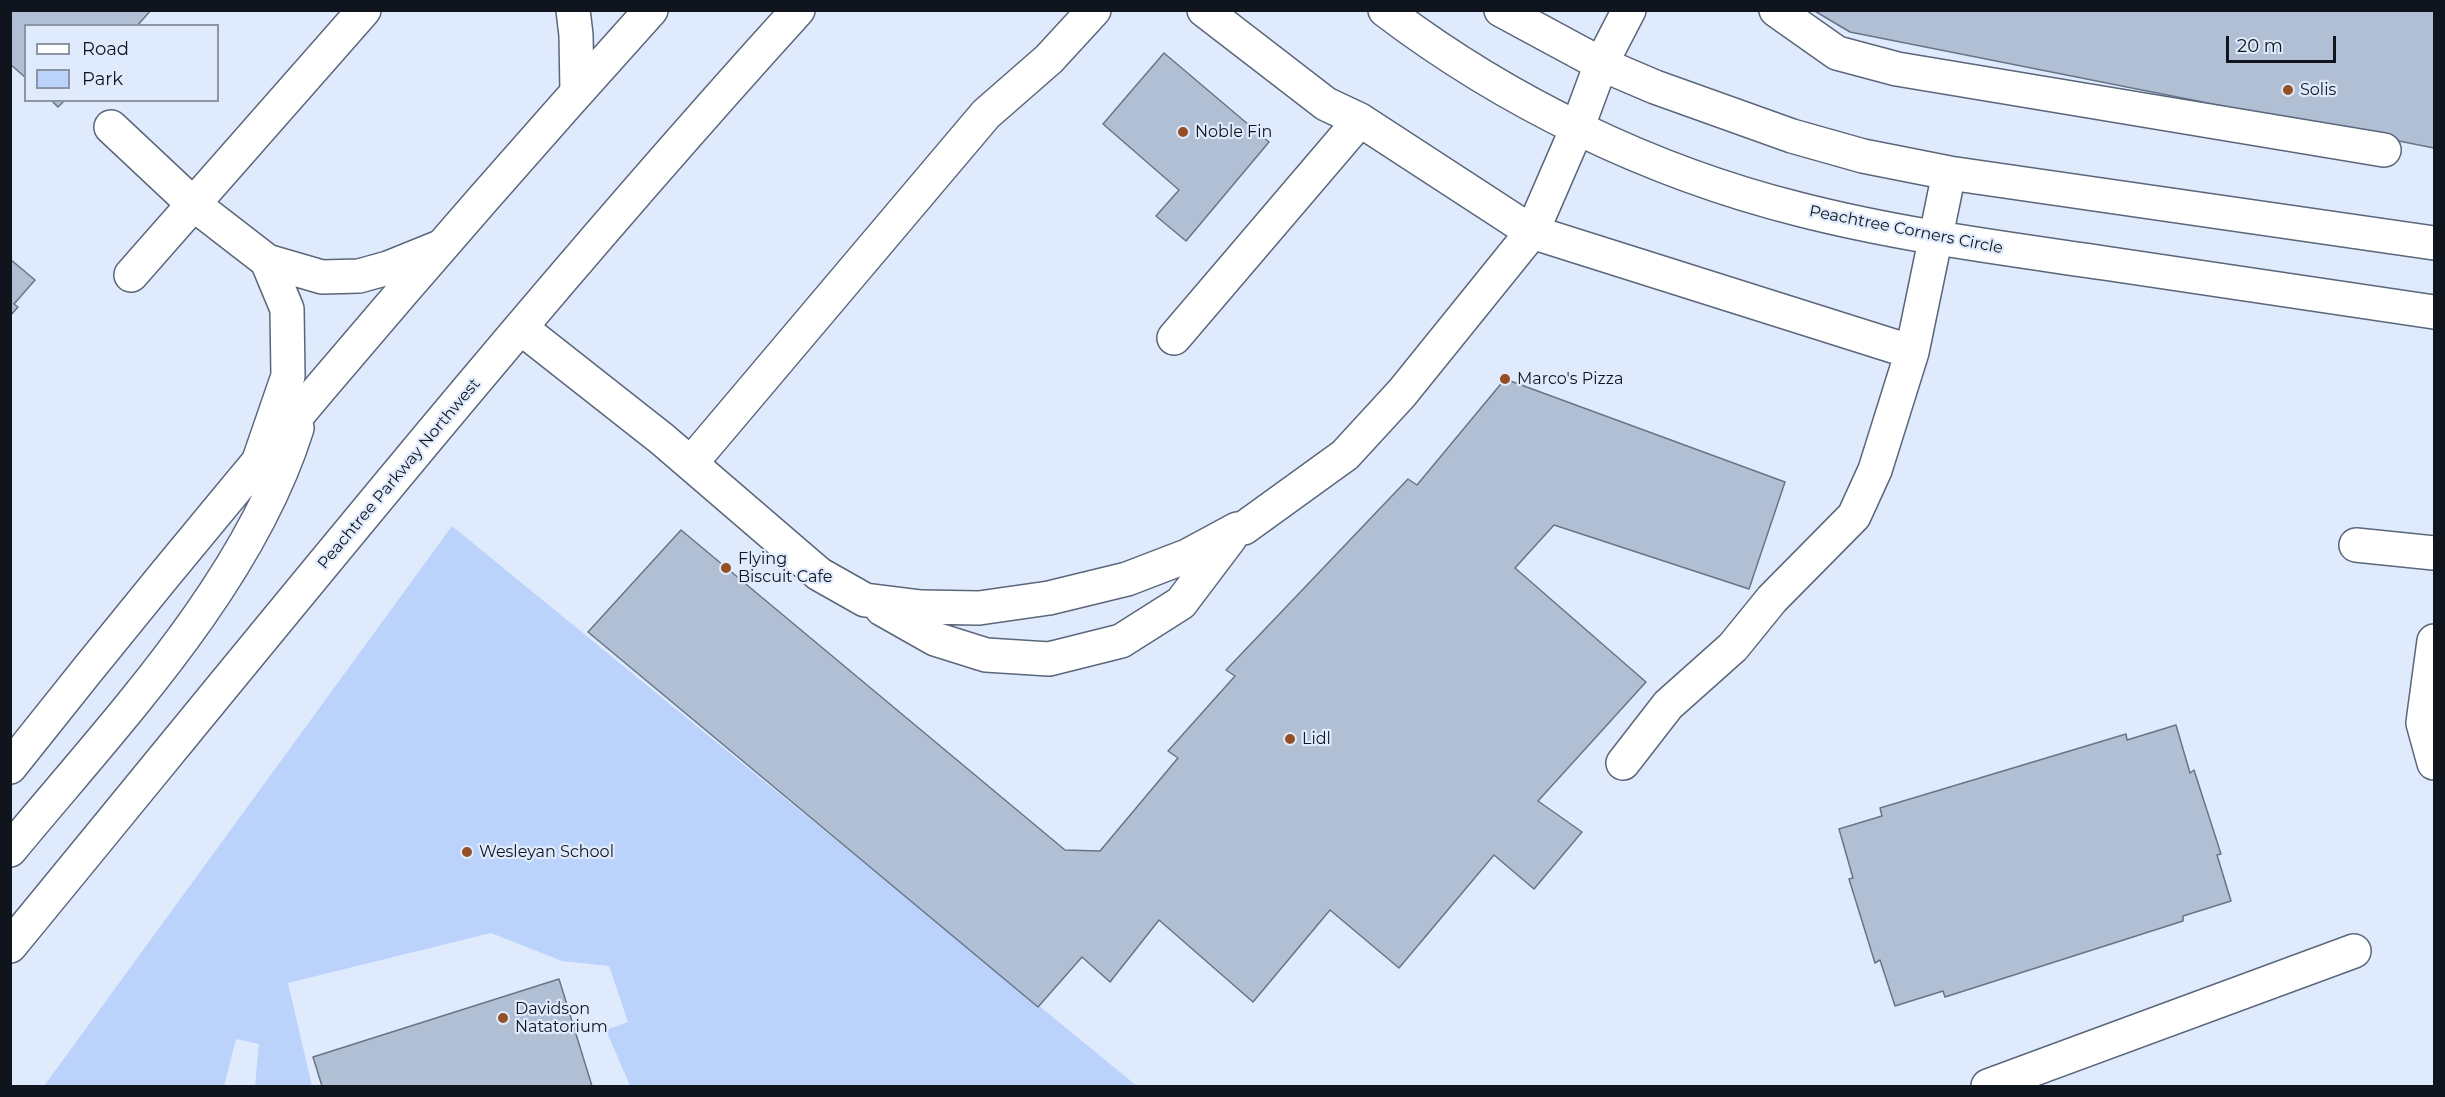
<!DOCTYPE html>
<style>
body{margin:0}
#map{position:relative;width:2445px;height:1097px;overflow:hidden;background:#dfebfd;font-family:Montserrat,sans-serif}
canvas{display:block}
.frame{position:absolute;inset:0;border:12px solid #10151d;pointer-events:none}
.legend{position:absolute;left:24px;top:24px;width:195px;height:78px;box-sizing:border-box;background:#dfebfd;border:2px solid #8c95a3;margin:0;padding:8px 10px;list-style:none;font-size:18px;color:#10151d}
.legend li{display:flex;align-items:center;gap:12px;height:30px}
.legend b{width:30px;border:2px solid #8c95a3}
.scale{position:absolute;left:2226px;top:36px;width:110px;height:27px;box-sizing:border-box;border:3px solid #10151d;border-top:0;padding-left:8px;font-size:18px;line-height:21px;white-space:nowrap;color:#10151d;-webkit-text-stroke:4px #dfebfd;paint-order:stroke}
</style>
<div id="map">
<canvas width="2445" height="1097"></canvas>
<div class="frame"></div>
<ul class="legend">
<li><b style="height:8px;background:#fff"></b>Road</li>
<li><b style="height:16px;background:#bbd3fb"></b>Park</li>
</ul>
<div class="scale">20 m</div>
</div>
<script>
const context = document.querySelector('canvas').getContext('2d');
context.lineJoin = 'round';
function fill(path, color) { context.fillStyle = color; context.fill(path, 'evenodd'); }
function strokePath(path, color, width, dash) { context.strokeStyle = color; context.lineWidth = width; context.lineCap = dash ? 'butt' : 'round'; context.setLineDash(dash || []); context.stroke(path); }
function label(font, color, halo, rows, align = 'center') {
  context.font = font + ' Montserrat,sans-serif'; context.lineWidth = 4.5; context.setLineDash([]); context.textBaseline = 'middle'; context.strokeStyle = halo; context.fillStyle = color; for (const [text, x, y, turn = 0] of rows) {
    context.save(); context.translate(x, y); context.rotate((+turn || 0) * Math.PI / 180); context.textAlign = isNaN(turn) ? turn : align; if (halo) context.strokeText(text, 0, 0); context.fillText(text, 0, 0); context.restore();
  }
}
const green = new Path2D(`
 M452 526 1137 1086H630L606 1030 628 1022 609 966 562 961 491 933 288 983 312 1086H255L259 1044 236 1039 224 1086H44Z`);
const building = new Path2D(`
 M10 10H151L137 26H26V78L10 64Z
 M1813 10H2434V148L1850 32Z
 M1164 53 1269 142 1186 241 1156 216 1179 190 1103 124Z
 M51 100H65L58 107Z
 M10 259 35 280 14 304 18 307 10 316Z
 M1505 379 1785 482 1749 589 1554 525 1515 568 1646 682 1538 801 1582 832 1534 889 1494 855 1399 968 1330 910 1253 1002 1159 920 1110 982 1082 957 1038 1007 588 632 681 530 1065 850 1100 851 1178 758 1168 751 1235 676 1226 670 1408 479 1417 485Z
 M2176 725 2190 773 2194 770 2221 854 2217 855 2231 901 2183 916V921L1945 997 1943 991 1895 1006 1880 960 1875 963 1849 879 1853 878 1839 829 1882 816 1880 808 2126 734 2127 740Z
 M559 979 592 1086H322L313 1057Z`);
const minor = new Path2D(`
 M573 10 576 35 577 92
 M1204 10 1326 104 1360 120
 M1385 10C1506 102 1651 172 1798 209 1899 235 2002 248 2104 263 2214 280 2324 296 2434 312
 M1501 10 1601 64 1655 87 1792 136 1863 156 1949 173 2434 243
 M1776 10 1837 53 1897 69 2384 150
 M111 127 192 203 267 261 322 277 359 276 388 268 440 247
 M131 275 364 10
 M521 328 662 439 819 574 865 600 921 607 979 608 1049 598 1127 579 1187 556 1237 529 1244 528 1345 455 1402 393 1532 232 1578 126 1601 64 1629 10
 M1174 338 1360 120 1532 232 1912 352
 M259 460 288 376 287 309 267 261
 M691 463 986 114 1049 59 1094 10
 M2356 545 2434 553
 M882 609 935 639 986 655 1049 659 1121 641 1181 603 1230 538
 M2434 641 2423 723 2434 763
 M1623 763 1668 705 1733 647 1772 599 1854 516 1875 470 1912 352 1949 173
 M1988 1086 2354 951`);
const highway = new Path2D(`
 M10 767C215 508 429 256 651 10
 M10 850C113 725 248 585 297 428
 M10 946C269 631 524 312 798 10`);
const markers = [
 [2288,90,6,"#944f24"],
 [1183,132,6,"#944f24"],
 [1505,379,6,"#944f24"],
 [726,568,6,"#944f24"],
 [1290,739,6,"#944f24"],
 [467,852,6,"#944f24"],
 [503,1018,6,"#944f24"]
];
const poiNames = [
 ["Solis",2300,90],
 ["Noble Fin",1195,132],
 ["Marco's Pizza",1517,379],
 ["Flying",738,559],
 ["Biscuit Cafe",738,577],
 ["Lidl",1302,739],
 ["Wesleyan School",479,852],
 ["Davidson",515,1009],
 ["Natatorium",515,1027]
];
const streetNames = [
 ["Peachtree Corners Circle",1906,230,11],
 ["Peachtree Parkway Northwest",399,474,-50]
];
fill(green, '#bbd3fb');
fill(building, '#b1bfd5');
strokePath(building, '#677488', 1.5);
strokePath(minor, '#5a667a', 36);
strokePath(highway, '#5a667a', 36);
strokePath(minor, '#fff', 33);
strokePath(highway, '#fff', 33);
for (const [x, y, r, color] of markers) { const dot = new Path2D(); dot.arc(x, y, r, 0, 2 * Math.PI); context.fillStyle = color; context.fill(dot); strokePath(dot, '#dfebfd', 2); }
label('16px', '#10151d', '#dfebfd', poiNames, 'left');
label('16px', '#10151d', '#dfebfd', streetNames);
</script>
